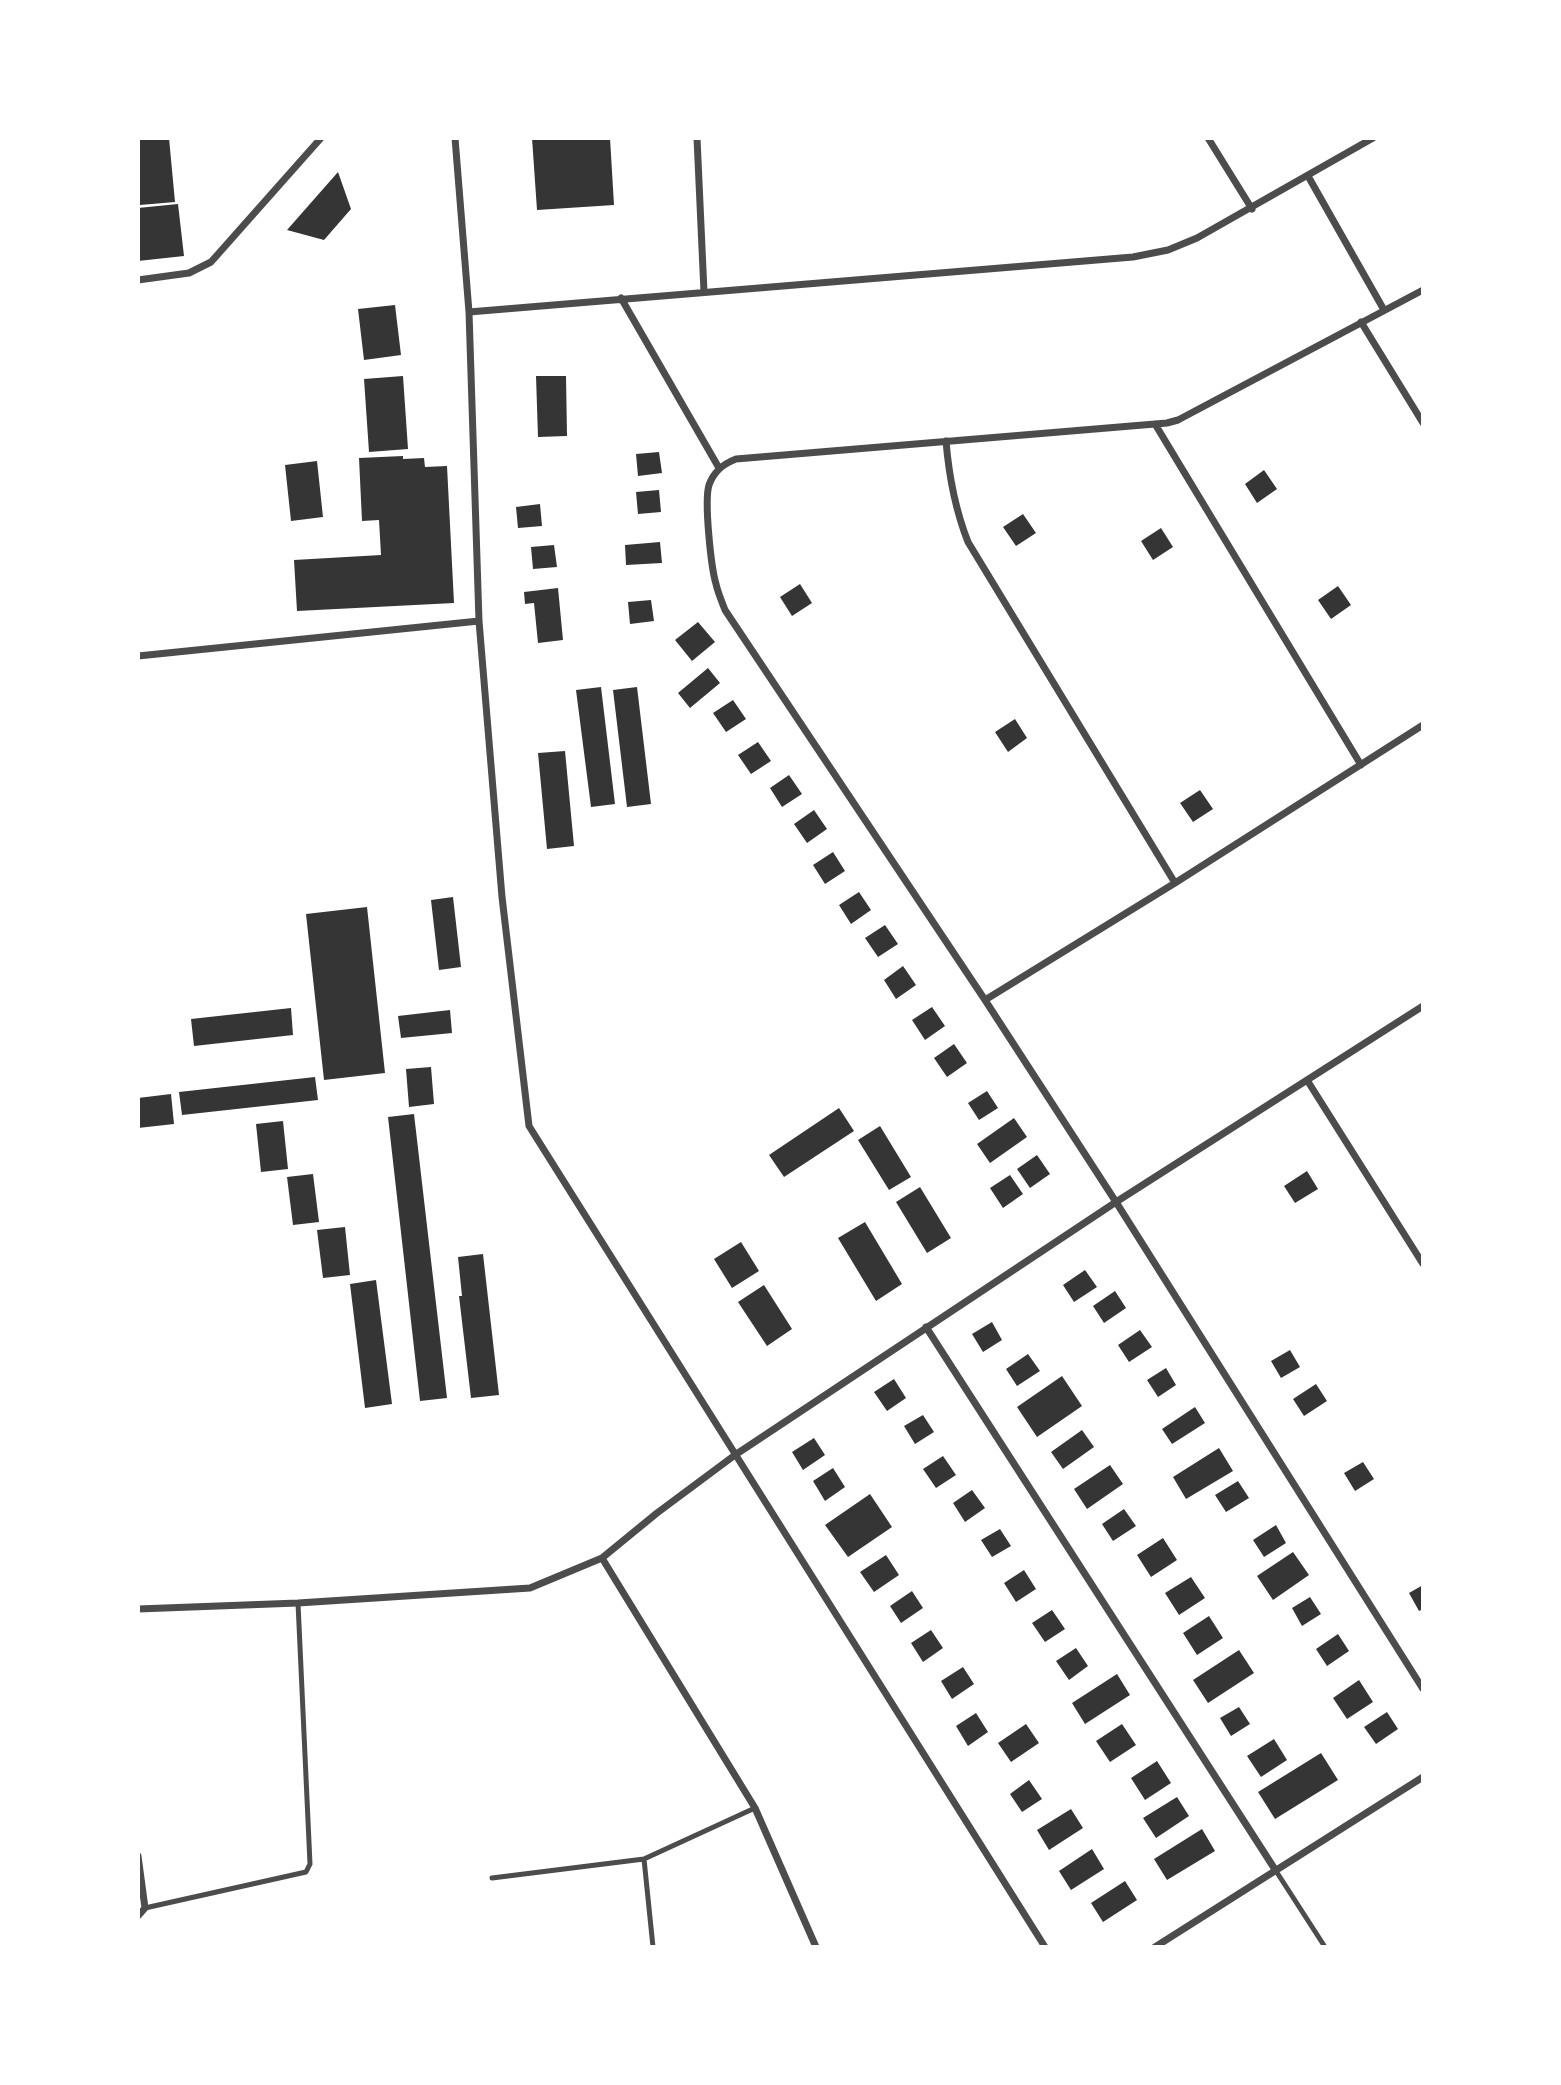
<!DOCTYPE html>
<style>
body{margin:0}
#map{position:relative;width:1561px;height:2085px;overflow:hidden;background:#fff;font-family:"Space Grotesk",sans-serif}
canvas{display:block}
.frame{position:absolute;inset:0;border:140px solid #fff;pointer-events:none}
</style>
<div id="map">
<canvas width="1561" height="2085"></canvas>
<div class="frame"></div>
</div>
<script>
const context = document.querySelector('canvas').getContext('2d');
context.lineJoin = 'round';
function fill(path, color) { context.fillStyle = color; context.fill(path, 'evenodd'); }
function strokePath(path, color, width, dash) { context.strokeStyle = color; context.lineWidth = width; context.lineCap = dash ? 'butt' : 'round'; context.setLineDash(dash || []); context.stroke(path); }
const building = new Path2D(`
 M138 138H169L175 202 140 205Z
 M532 138H610L614 205 537 210Z
 M338 172 351 209 324 240 287 230Z
 M178 204 184 256 138 261V208Z
 M395 305 401 355 364 360 358 309Z
 M403 376 408 449 369 452 364 379Z
 M536 376H566L567 436 538 437Z
 M659 452 662 473 638 476 636 454Z
 M403 456V459L424 458 425 467 447 466 454 603 297 611 294 560 381 555 379 520 362 521 359 458Z
 M317 461 323 517 291 521 285 465Z
 M1264 470 1277 489 1257 503 1245 484Z
 M659 490 661 512 638 514 636 492Z
 M540 504 542 526 518 528 516 507Z
 M1023 514 1036 533 1016 546 1003 527Z
 M1161 528 1173 547 1153 560 1141 541Z
 M660 542 662 563 626 565 625 545Z
 M554 545 557 567 533 569 531 547Z
 M800 584 812 603 792 616 780 597Z
 M1338 586 1351 605 1331 619 1318 600Z
 M558 588 563 640 538 643 534 603 525 604 524 592Z
 M651 600 654 621 630 624 628 602Z
 M698 622 715 642 692 661 675 640Z
 M708 668 720 683 690 708 678 693Z
 M601 687 615 804 591 807 576 690Z
 M637 687 651 804 627 807 613 690Z
 M733 700 746 719 726 732 713 713Z
 M1015 719 1027 738 1008 752 995 732Z
 M758 742 771 761 751 774 738 755Z
 M565 751 574 846 547 849 538 753Z
 M789 775 802 794 782 807 770 788Z
 M1200 790 1213 809 1193 822 1180 803Z
 M814 810 827 829 807 843 794 824Z
 M833 852 845 871 825 884 813 865Z
 M859 892 871 910 851 924 839 905Z
 M453 897 461 967 439 970 431 900Z
 M367 907 385 1073 324 1080 306 914Z
 M885 925 898 944 878 957 865 938Z
 M903 966 916 985 896 999 884 980Z
 M932 1007 945 1026 925 1040 912 1020Z
 M291 1008 293 1035 194 1046 191 1019Z
 M450 1010 452 1033 401 1038 398 1016Z
 M954 1044 967 1063 947 1077 934 1058Z
 M431 1067 434 1104 409 1107 406 1069Z
 M315 1077 318 1100 182 1115 179 1092Z
 M987 1091 998 1108 979 1120 968 1103Z
 M171 1094 174 1124 138 1128V1098Z
 M839 1108 854 1131 784 1177 769 1155Z
 M414 1114 447 1398 420 1401 388 1117Z
 M1014 1118 1027 1137 990 1163 977 1144Z
 M283 1121 288 1169 261 1172 256 1124Z
 M880 1126 911 1177 889 1190 858 1140Z
 M1037 1155 1050 1174 1030 1188 1017 1169Z
 M1307 1171 1318 1189 1295 1203 1284 1186Z
 M313 1174 319 1222 293 1225 287 1177Z
 M1010 1175 1023 1194 1003 1208 990 1188Z
 M920 1187 951 1238 927 1253 896 1202Z
 M865 1222 902 1284 876 1301 838 1238Z
 M345 1227 350 1275 323 1278 317 1230Z
 M741 1242 759 1271 732 1288 714 1259Z
 M483 1254 499 1395 471 1398 459 1296H462L458 1257Z
 M1085 1270 1097 1287 1074 1302 1063 1285Z
 M376 1280 392 1404 365 1408 350 1284Z
 M764 1285 792 1329 767 1346 738 1302Z
 M1115 1291 1126 1308 1104 1323 1093 1306Z
 M992 1322 1002 1340 983 1352 972 1334Z
 M1140 1330 1152 1347 1129 1362 1118 1345Z
 M1290 1350 1300 1367 1281 1378 1271 1361Z
 M1028 1354 1040 1371 1017 1386 1006 1369Z
 M1166 1368 1176 1385 1158 1397 1147 1380Z
 M1062 1376 1082 1406 1037 1437 1017 1407Z
 M894 1379 906 1398 887 1411 874 1392Z
 M1316 1384 1327 1401 1304 1416 1293 1399Z
 M1195 1407 1205 1423 1172 1444 1162 1429Z
 M923 1415 934 1432 915 1444 904 1426Z
 M1082 1430 1094 1447 1063 1469 1051 1452Z
 M814 1438 825 1455 803 1470 792 1452Z
 M1219 1448 1233 1471 1186 1499 1173 1477Z
 M943 1456 956 1475 936 1488 923 1469Z
 M1363 1462 1374 1479 1355 1491 1344 1473Z
 M1110 1465 1123 1484 1087 1509 1074 1489Z
 M833 1468 845 1487 825 1501 813 1481Z
 M1238 1481 1249 1498 1226 1512 1215 1495Z
 M972 1490 985 1508 965 1522 953 1503Z
 M870 1494 892 1527 848 1557 825 1525Z
 M1124 1509 1136 1526 1113 1541 1102 1524Z
 M1276 1525 1286 1543 1264 1557 1253 1540Z
 M1000 1529 1011 1546 992 1557 981 1540Z
 M1163 1538 1177 1560 1151 1577 1137 1555Z
 M1293 1552 1309 1575 1273 1600 1257 1576Z
 M886 1555 899 1575 874 1592 860 1572Z
 M1024 1570 1036 1589 1016 1602 1004 1583Z
 M1191 1577 1205 1598 1179 1615 1165 1593Z
 M1423 1585V1609L1419 1611 1409 1593Z
 M912 1591 923 1608 901 1623 890 1606Z
 M1310 1597 1321 1614 1302 1626 1292 1608Z
 M1052 1610 1065 1629 1045 1642 1032 1623Z
 M1209 1616 1223 1638 1197 1655 1183 1633Z
 M931 1630 943 1648 923 1662 911 1643Z
 M1338 1634 1349 1651 1327 1666 1316 1649Z
 M1076 1648 1088 1666 1069 1680 1056 1661Z
 M1239 1650 1254 1673 1208 1703 1193 1680Z
 M963 1667 974 1684 952 1699 941 1681Z
 M1117 1674 1130 1695 1085 1724 1072 1703Z
 M1359 1680 1373 1702 1347 1719 1333 1698Z
 M1239 1707 1250 1724 1231 1736 1220 1718Z
 M1387 1712 1398 1729 1376 1744 1364 1727Z
 M976 1713 988 1732 968 1746 956 1726Z
 M1026 1724 1039 1743 1011 1762 998 1743Z
 M1122 1724 1136 1745 1110 1762 1096 1741Z
 M1274 1739 1287 1760 1261 1777 1247 1756Z
 M1321 1753 1338 1780 1275 1819 1258 1792Z
 M1157 1761 1171 1783 1145 1800 1131 1778Z
 M1029 1780 1042 1799 1022 1812 1010 1794Z
 M1177 1797 1189 1816 1156 1838 1143 1818Z
 M1071 1809 1083 1828 1049 1850 1037 1830Z
 M1202 1829 1215 1851 1167 1880 1154 1859Z
 M1092 1849 1104 1869 1071 1890 1059 1871Z
 M1125 1881 1137 1900 1103 1922 1091 1903Z`);
const service = new Path2D(`
 M1276 1871 1325 1947
 M492 1878 644 1859
 M145 1908 306 1872 310 1864 298 1603
 M653 1947 644 1859 755 1808`);
const minor = new Path2D(`
 M455 138 469 312 479 621 502 897 529 1126 1045 1947
 M697 138 704 292
 M1208 138 1252 209
 M1308 176 1384 310
 M138 280 189 273 211 262 321 138
 M1423 290 1178 420 1167 423 736 459C723 464 714 471 709 485 704 501 711 567 716 584 718 593 722 602 725 610L985 1000 1116 1202 1423 1689
 M621 298 719 468
 M469 312 1133 257 1168 250 1197 238 1373 138
 M1361 322 1423 423
 M1155 424 1361 765
 M946 441C949 477 955 509 968 542L1175 883
 M138 656 479 621
 M985 1000 1175 883 1423 725
 M1307 1080 1423 1264
 M926 1327 1276 1871
 M602 1558 755 1808 816 1947
 M138 1609 298 1603 530 1588 602 1558 657 1513 735 1455 1116 1202 1423 1006
 M138 1856 145 1908 138 1916
 M1155 1947 1423 1777`);
fill(building, '#353535');
strokePath(service, '#4c4c4c', 5);
strokePath(minor, '#4c4c4c', 7);
</script>
